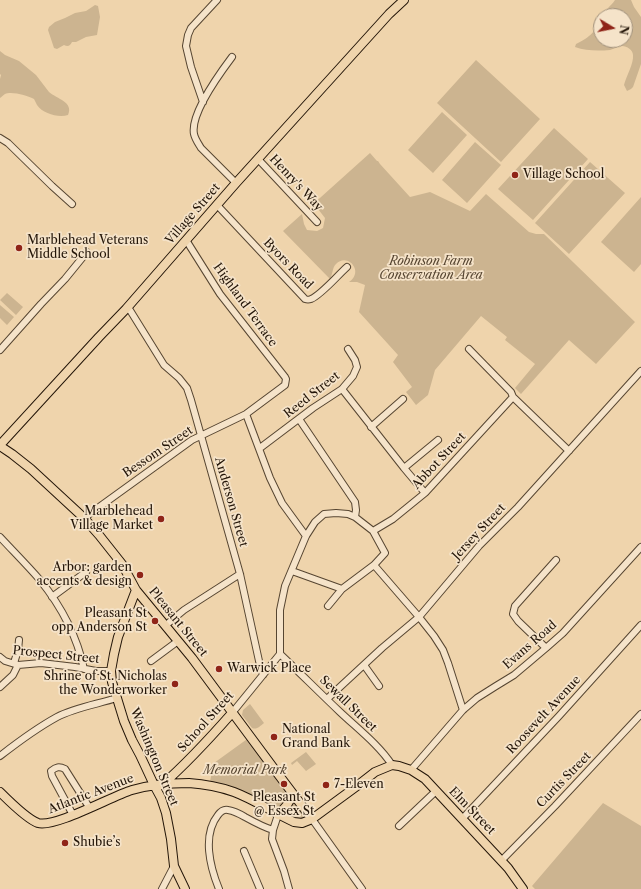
<!DOCTYPE html>
<meta charset="utf-8">
<style>
body{margin:0}
#map{position:relative;width:641px;height:889px;overflow:hidden;background:#efd4ac;font-family:"Libre Caslon Text",serif}
canvas{display:block}
.north{position:absolute;left:593px;top:8px;width:40px;height:40px;box-sizing:border-box;background:#f5e3c9;border:1px solid #a1917c;border-radius:50%;rotate:100deg;font-size:11px;font-weight:700;line-height:16px;text-align:center;color:#231508}
.north::after{content:'';display:block;margin:auto;width:14px;height:18px;background:#8f2418;clip-path:polygon(50% 0,100% 100%,50% 72%,0 100%)}
</style>
<div id="map">
<canvas width="641" height="889"></canvas>
<div class="north">N</div>
</div>
<script>
const context = document.querySelector('canvas').getContext('2d');
context.lineJoin = 'round';
function fill(path, color) { context.fillStyle = color; context.fill(path, 'evenodd'); }
function strokePath(path, color, width, dash) { context.strokeStyle = color; context.lineWidth = width; context.lineCap = dash ? 'butt' : 'round'; context.setLineDash(dash || []); context.stroke(path); }
function label(font, color, halo, rows, align = 'center') {
  context.font = font + ' "Libre Caslon Text",serif'; context.lineWidth = 3.5; context.setLineDash([]); context.textBaseline = 'middle'; context.strokeStyle = halo; context.fillStyle = color; for (const [text, x, y, turn = 0] of rows) {
    context.save(); context.translate(x, y); context.rotate((+turn || 0) * Math.PI / 180); context.textAlign = isNaN(turn) ? turn : align; if (halo) context.strokeText(text, 0, 0); context.fillText(text, 0, 0); context.restore();
  }
}
const green = new Path2D(`
 M615 0H631L634 7 641 17V64L633 87 631 89 627 91 624 85C626 77 634 63 633 55 633 50 627 46 622 46 617 46 614 49 610 50 598 51 586 51 575 47L576 44C590 37 596 32 601 17V40H625V16H602C605 10 611 6 615 0Z
 M95 5 98 6 100 17 97 35 86 37 76 42H72C70 46 68 47 64 45L57 49 54 48 48 30 49 27 55 22 65 18 75 13 86 11Z
 M0 51 5 55 19 61 36 75 49 92C57 99 74 102 68 115 59 118 43 114 37 105 36 103 35 101 34 99 28 96 12 91 5 94 3 95 2 97 0 98V79L1 75 0 74Z
 M476 60 540 119 501 162 437 103Z
 M442 112 467 135 433 173 408 150Z
 M554 128 588 159 533 220 498 189Z
 M475 142 501 165 467 203 442 180Z
 M370 153 377 161H378L380 164 410 197 430 192 470 211 486 194 529 232 536 234H544L635 322 596 364 569 340 521 394 515 388 535 364 505 340 507 337 481 316 435 370 428 395 416 405 406 392 412 387 393 362 398 355 359 312 365 285 357 282H349C365 271 347 252 336 264 332 268 333 274 330 279L283 231 302 214 304 224 307 230 317 231 323 228 325 218 318 209 311 206Z
 M590 162 625 193 569 254 535 223Z
 M641 197V264L634 272 601 242Z
 M7 293 23 307 16 315 0 300Z
 M0 305 14 317 7 325 0 318Z
 M250 704 264 723C260 726 257 730 252 728L242 715 243 710Z
 M250 737 312 819 306 822 278 815 209 786 212 772 209 769 214 763Z
 M306 752 316 764 306 771 297 761 292 765 291 763Z
 M603 803 641 826V889H535L532 886Z`);
const minor = new Path2D(`
 M232 57C220 73 190 114 194 134 195 139 198 143 201 148L236 183
 M203 102 191 67 186 46 188 35 191 28 217 0
 M0 138 8 143 52 186 72 204
 M258 159 317 222
 M217 205 305 299C308 300 308 300 311 299 321 295 338 275 347 267
 M128 307 164 365 179 378 187 388 191 400 240 574 259 661 263 675
 M469 349 511 392 513 397 569 451
 M0 350 41 304 65 279 87 252
 M342 389 404 468 425 493
 M246 414 270 478 282 503 306 536
 M299 419 355 502 356 510 355 517
 M371 427 403 399
 M260 448 313 408 342 389 353 376 357 367 355 360 348 349
 M404 468 438 440
 M84 518 192 440 246 414 285 385 286 379 285 377 220 294 186 240
 M373 531 393 519 425 493 513 397
 M0 537C13 551 27 565 40 580 61 606 77 636 84 669
 M374 565 419 617 434 636 443 650 448 663 463 710
 M292 571 342 589 374 565 385 553 373 531 355 517 348 514 336 513 324 514 315 522 306 536 285 586 280 610V654C300 673 320 693 340 712 358 729 379 745 392 765
 M52 597 86 572
 M328 606 342 589
 M166 625 184 610 240 574
 M546 648 518 621 513 614 515 606 556 560
 M0 657 5 661 18 665 41 663 75 667 96 671H111
 M151 661 178 641
 M14 663 18 650 19 640
 M364 665 379 686
 M0 687 13 675 18 665
 M327 699 382 648 419 617 479 546 518 507 641 371
 M232 713 280 654
 M0 756C18 742 37 728 57 717 74 708 98 704 117 698
 M411 770 463 710 477 698 496 686 514 675 546 648 563 633 641 547
 M73 815 52 776 51 771C56 767 59 766 65 769L89 807
 M278 815 273 830 272 839 284 871 289 889
 M312 819 362 889
 M462 819 559 716 641 625
 M399 826 436 791
 M244 851 260 889
 M502 860 555 806 641 714
 M162 889 174 866
 M219 889C210 867 202 835 218 815 221 811 224 809 228 810 234 811 240 814 245 817 254 822 263 827 273 830`);
const major = new Path2D(`
 M0 445 99 337 126 309 236 183 389 14 404 0
 M0 446 12 454 31 469 84 518 99 535 122 564 136 590 192 658 275 770 312 819
 M136 590 118 637 114 654 111 671 112 682 124 721 132 740 140 755 154 785 161 798 166 813 171 839 174 866 185 889
 M162 785C187 763 210 738 232 713
 M0 792C9 801 27 819 38 823 55 828 112 796 132 790 149 785 172 783 189 783 204 784 220 787 234 792 255 800 274 813 294 822L302 823 312 819 357 786 375 772 392 765 399 766 411 770 425 779 508 868 523 889
 M278 815 287 805 293 795`);
const markers = [
 [515,175,4,"#8f2418"],
 [19,248,4,"#8f2418"],
 [161,519,4,"#8f2418"],
 [140,575,4,"#8f2418"],
 [155,621,4,"#8f2418"],
 [219,669,4,"#8f2418"],
 [175,684,4,"#8f2418"],
 [274,737,4,"#8f2418"],
 [284,784,4,"#8f2418"],
 [326,785,4,"#8f2418"],
 [65,843,4,"#8f2418"]
];
const poiNames = [
 ["Village School",523,175],
 ["Marblehead Veterans",27,241],
 ["Middle School",27,255],
 ["Marblehead",153,512,"right"],
 ["Village Market",153,526,"right"],
 ["Arbor: garden",132,568,"right"],
 ["accents & design",132,582,"right"],
 ["Pleasant St",147,614,"right"],
 ["opp Anderson St",147,628,"right"],
 ["Warwick Place",227,669],
 ["Shrine of St. Nicholas",167,677,"right"],
 ["the Wonderworker",167,691,"right"],
 ["National",282,730],
 ["Grand Bank",282,744],
 ["7-Eleven",334,785],
 ["Pleasant St",284,798,"center"],
 ["@ Essex St",284,812,"center"],
 ["Shubie’s",73,843]
];
const streetNames = [
 ["Henry's Way",296,183,47],
 ["Village Street",193,214,-49],
 ["Byors Road",288,264,46],
 ["Highland Terrace",245,305,54],
 ["Reed Street",312,395,-38],
 ["Bessom Street",158,452,-34],
 ["Abbot Street",439,461,-47],
 ["Anderson Street",231,502,74],
 ["Jersey Street",479,532,-47],
 ["Pleasant Street",178,622,51],
 ["Evans Road",530,645,-41],
 ["Prospect Street",56,655,6],
 ["Sewall Street",348,704,44],
 ["Roosevelt Avenue",544,715,-47],
 ["School Street",206,722,-48],
 ["Washington Street",154,757,67],
 ["Curtis Street",564,780,-46],
 ["Atlantic Avenue",91,794,-21],
 ["Elm Street",472,811,46]
];
const parkNames = [
 ["Robinson Farm",431,262],
 ["Conservation Area",431,276],
 ["Memorial Park",245,771]
];
fill(green, '#ccb490');
strokePath(minor, '#564531', 8);
strokePath(major, '#231508', 10);
strokePath(minor, '#f5e3c9', 6);
strokePath(major, '#efd4ac', 8);
for (const [x, y, r, color] of markers) { const dot = new Path2D(); dot.arc(x, y, r, 0, 2 * Math.PI); context.fillStyle = color; context.fill(dot); strokePath(dot, '#f5e3c9', 1.5); }
label('12px', '#231508', '#f5e3c9', poiNames, 'left');
label('12px', '#231508', '#f5e3c9', streetNames);
label('italic 12px', '#564531', '#f5e3c9', parkNames);
</script>
